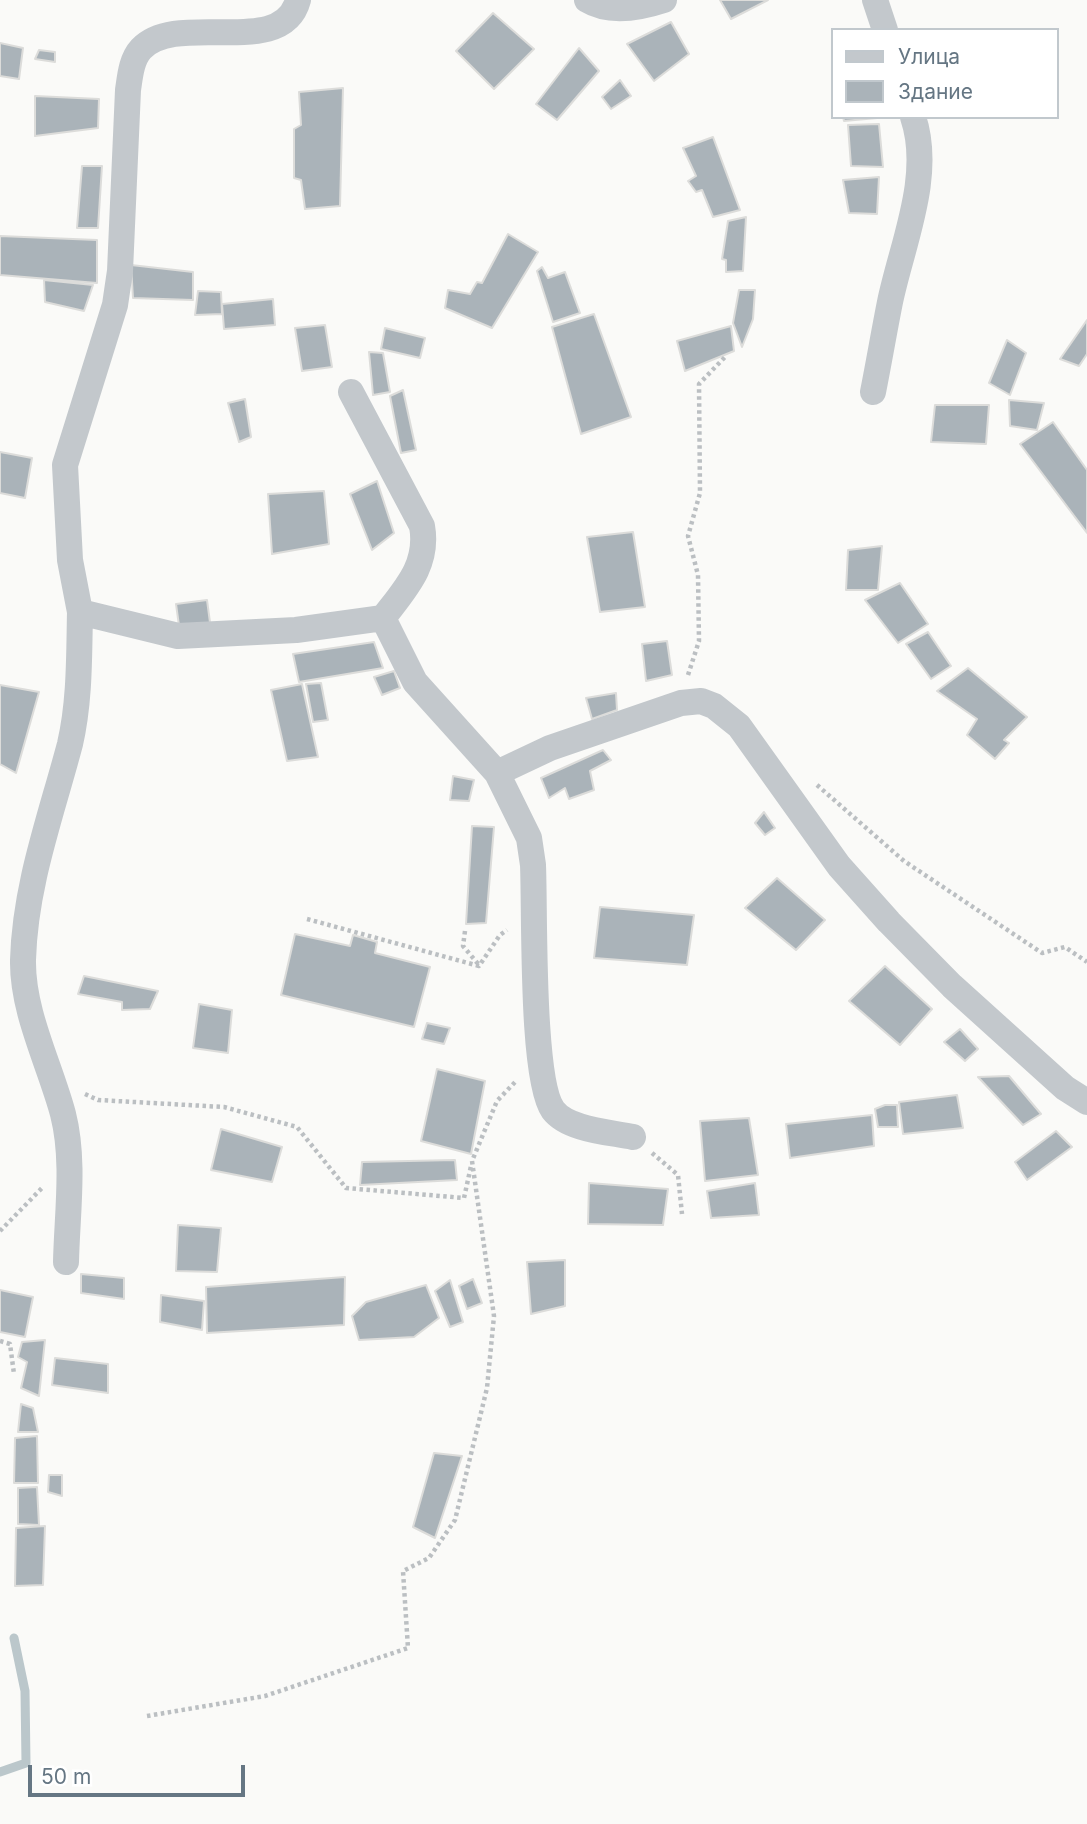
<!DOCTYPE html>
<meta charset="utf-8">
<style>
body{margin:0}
#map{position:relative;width:1087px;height:1824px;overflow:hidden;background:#fafaf8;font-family:Inter,sans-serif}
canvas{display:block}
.legend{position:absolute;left:831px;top:28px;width:228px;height:91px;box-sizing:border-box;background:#fff;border:2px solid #c1c8cd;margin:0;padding:9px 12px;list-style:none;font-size:21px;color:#657683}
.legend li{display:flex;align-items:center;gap:14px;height:35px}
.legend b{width:35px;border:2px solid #c1c8cd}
.scale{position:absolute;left:28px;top:1765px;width:217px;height:32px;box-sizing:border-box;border:4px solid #657683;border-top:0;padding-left:9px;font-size:21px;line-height:24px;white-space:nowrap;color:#657683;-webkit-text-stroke:5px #fff;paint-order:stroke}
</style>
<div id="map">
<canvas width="1087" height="1824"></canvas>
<ul class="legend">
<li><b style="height:9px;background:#c3c8cc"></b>Улица</li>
<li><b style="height:19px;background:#aab3b9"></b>Здание</li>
</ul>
<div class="scale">50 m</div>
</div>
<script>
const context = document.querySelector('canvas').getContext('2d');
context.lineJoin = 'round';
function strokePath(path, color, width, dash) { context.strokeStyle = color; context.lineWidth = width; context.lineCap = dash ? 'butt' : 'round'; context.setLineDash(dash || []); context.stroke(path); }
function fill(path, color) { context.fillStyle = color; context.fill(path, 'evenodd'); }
const stream = new Path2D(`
 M0 1772 26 1763 25 1691 14 1638`);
const building = new Path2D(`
 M720 0H768L731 19Z
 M493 13 534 49 494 89 456 51Z
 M671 22 689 54 654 81 627 44Z
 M0 43 23 48 19 79 0 76Z
 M579 48 599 71 557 120 536 104Z
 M39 50 55 52V62L35 59Z
 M620 80 631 96 611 109 602 97Z
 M343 88 340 206 305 209 301 180 294 178V129L301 125 299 92Z
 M35 96 99 99 98 128 35 136Z
 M843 117H877V118L844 121Z
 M879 124 883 167 851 166 848 125Z
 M713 137 740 210 713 217 702 190 696 192 688 181 696 176 683 148Z
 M82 166H102L98 228H77Z
 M879 177 877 214 849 213 843 180Z
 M746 217 743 271 726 272V260L722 259 728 221Z
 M508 234 538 252 492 328 445 308 448 290 470 294 477 282 482 283Z
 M0 236 97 240V283L0 275Z
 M131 265 193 272V300L133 298Z
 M542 267 548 278 565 272 580 313 553 322 537 271Z
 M44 280 93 285 84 311 45 302Z
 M739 290H755L753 319 742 347 733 323Z
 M198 291 221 292 222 314 195 315Z
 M273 299 275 325 224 329 222 304Z
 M594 314 631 417 581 434 552 327Z
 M1087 320V354L1079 366 1060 359Z
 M325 325 332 367 302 371 295 328Z
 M731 326 734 351 685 371 677 341Z
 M385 328 425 338 420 358 381 349Z
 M1007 340 1026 353 1010 395 989 383Z
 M369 352 383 353 390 392 373 395Z
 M403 390 416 450 401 453 390 396Z
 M245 399 251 437 239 442 228 403Z
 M1009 400 1044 403 1037 430 1010 426Z
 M935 405H989L986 444 931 442Z
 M1053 422 1087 470V533L1020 444Z
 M0 452 32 458 25 498 0 493Z
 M377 481 394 533 372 550 350 494Z
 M324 491 329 544 272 554 268 494Z
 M633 532 645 607 600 612 587 537Z
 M882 546 878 590H846L848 550Z
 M900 583 928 624 898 643 865 600Z
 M207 600 211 630 180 633 176 604Z
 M928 632 951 666 931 679 906 644Z
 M667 641 672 675 646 681 642 644Z
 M374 642 383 668 299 682 293 654Z
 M968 668 1027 717 1004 740 1009 743 995 759 967 735 977 719 937 691Z
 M394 671 400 688 382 695 374 677Z
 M321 683 328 720 313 722 306 684Z
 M302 684 318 757 287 761 271 690Z
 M0 685 39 692 16 773 0 764Z
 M616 693 617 710 592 719 586 698Z
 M603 750 611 760 590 771 594 790 569 799 565 788 549 798 541 778Z
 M453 776 474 780 469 801 450 800Z
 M764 812 775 828 765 835 755 823Z
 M472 826 494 827 486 923 466 924Z
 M777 878 825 920 796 950 745 908Z
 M600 907 694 915 687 965 594 958Z
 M295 934 350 946 353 935 377 942 375 953 430 967 414 1027 281 995Z
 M885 966 932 1009 900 1045 849 1001Z
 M84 976 158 991 150 1009 122 1010V1002L78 994Z
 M199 1004 232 1010 228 1053 193 1048Z
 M427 1023 450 1028 444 1044 422 1039Z
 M960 1029 978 1049 965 1061 944 1042Z
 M437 1069 485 1081 471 1154 421 1141Z
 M1009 1076 1041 1114 1023 1125 978 1077Z
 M957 1095 963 1128 903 1134 899 1102Z
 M885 1105H897L898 1127H878L875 1109Z
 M872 1115 874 1146 790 1158 786 1124Z
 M749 1118 758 1175 705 1181 700 1121Z
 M221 1129 282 1147 272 1182 211 1170Z
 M1056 1131 1072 1147 1027 1180 1015 1162Z
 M455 1160 457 1180 360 1185 362 1162Z
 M589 1183 668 1189 663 1225 588 1224Z
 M755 1183 759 1215 711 1218 707 1191Z
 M178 1225 221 1228 217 1272 176 1271Z
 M565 1260V1306L531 1314 527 1262Z
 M81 1274 124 1278V1299L81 1293Z
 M345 1277 344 1325 207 1333 206 1287Z
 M473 1279 482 1303 467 1309 459 1286Z
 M450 1280 463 1322 450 1327 435 1291Z
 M426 1285 439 1318 414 1337 359 1340 352 1316 366 1302Z
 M0 1290 33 1297 25 1337 0 1332Z
 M161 1295 204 1301 202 1330 160 1322Z
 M45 1340 39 1396 21 1388 27 1362 18 1357 22 1342Z
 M55 1358 108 1364V1393L52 1385Z
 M21 1404 33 1408 38 1432H18Z
 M37 1436 38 1483H14L15 1438Z
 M434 1453 462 1456 435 1538 413 1527Z
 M49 1475H62V1496L48 1492Z
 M37 1487 39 1525 18 1524V1488Z
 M45 1526 43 1585 15 1586 16 1528Z`);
const path = new Path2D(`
 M688 675 699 641 698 575 688 536 700 493 699 384 725 357
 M817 785 904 861 1042 953 1065 947 1087 962
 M307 919 479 966 500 935 507 930
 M465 931 463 946 479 965
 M85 1094 98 1100 224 1107 297 1127 346 1188 464 1198 471 1166
 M652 1153 678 1175 682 1214
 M0 1231 42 1188
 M0 1341 10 1344 14 1374
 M147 1716 265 1696 408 1648 403 1571 429 1558 455 1520 487 1388 494 1316 472 1161 497 1101 517 1080`);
const street = new Path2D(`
 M298 0C282 60 178 10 141 49 131 60 130 77 128 90L120 271 115 305 65 465 70 560 80 612 178 636 296 630 383 618 415 682 497 773 550 748 681 703 701 701 714 706 739 726 839 866 889 922 952 986 1065 1088 1087 1102
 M587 0C610 14 640 8 664 0
 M875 0 885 30
 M351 392 422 526C429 565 405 589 383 618
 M873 392C879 362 884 332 890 302 902 244 933 176 913 117
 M497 773 529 838 533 865C535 911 531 1080 553 1110 568 1130 610 1132 633 1137
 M66 1262C67 1214 75 1161 63 1114 50 1065 22 1012 23 960 25 885 51 816 70 744 80 701 79 655 80 612`);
strokePath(stream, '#bbc7cb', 9);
fill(building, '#aab3b9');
strokePath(building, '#dcdcda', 2);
strokePath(path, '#bbbfc2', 4.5, [3.5, 3.5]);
strokePath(street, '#c3c8cc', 26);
</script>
